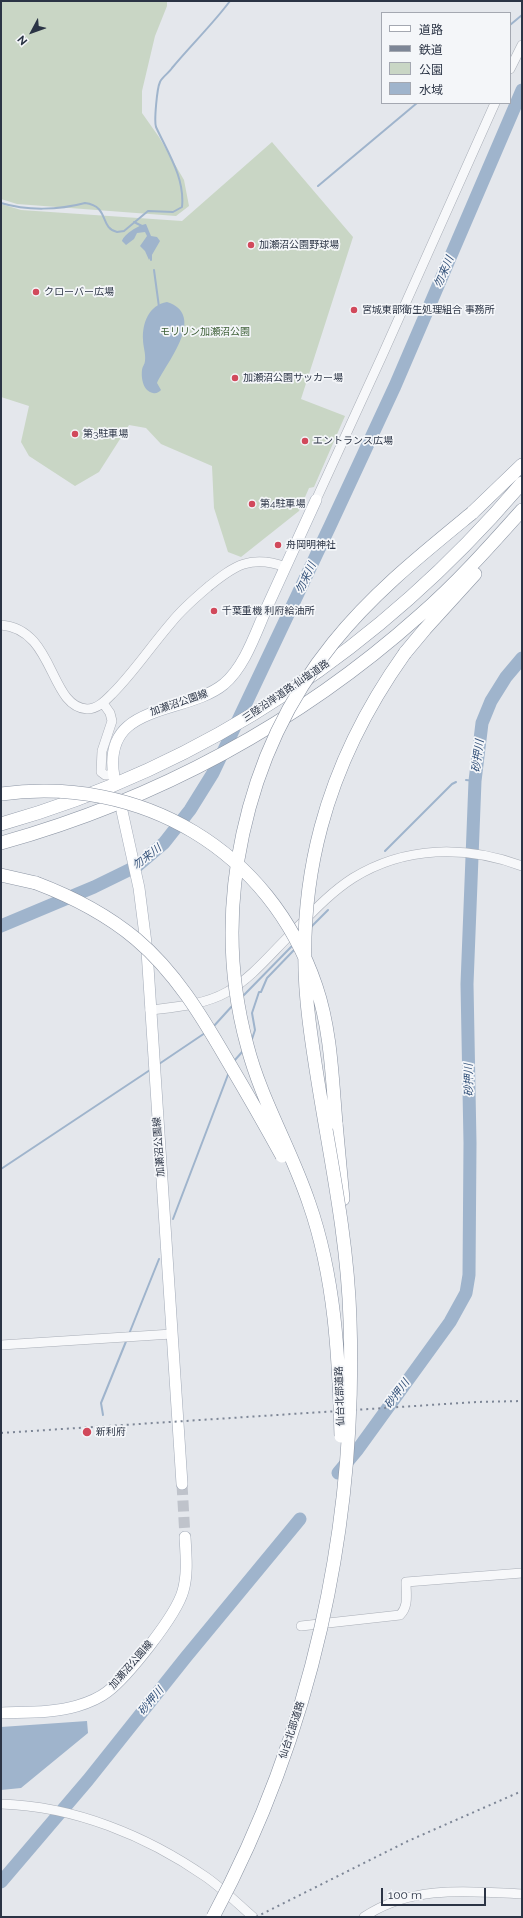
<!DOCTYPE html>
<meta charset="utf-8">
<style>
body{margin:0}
#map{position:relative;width:523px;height:1918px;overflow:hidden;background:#e4e7ec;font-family:Raleway,"Noto Sans JP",sans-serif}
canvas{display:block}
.frame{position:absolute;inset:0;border:2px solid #2b3445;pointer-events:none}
.legend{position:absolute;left:381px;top:12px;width:130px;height:92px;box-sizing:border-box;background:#f4f6f9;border:1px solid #a4a8b1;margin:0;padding:5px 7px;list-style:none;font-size:12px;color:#2b3445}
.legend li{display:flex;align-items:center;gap:8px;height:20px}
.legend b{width:20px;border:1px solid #a4a8b1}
.north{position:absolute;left:12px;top:12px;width:40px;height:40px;-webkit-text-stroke:3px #f4f6f9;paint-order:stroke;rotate:229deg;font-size:11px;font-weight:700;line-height:16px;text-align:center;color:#2b3445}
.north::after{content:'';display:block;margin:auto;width:14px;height:18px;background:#2b3445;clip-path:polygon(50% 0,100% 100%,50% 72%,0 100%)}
.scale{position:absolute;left:381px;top:1888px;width:105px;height:18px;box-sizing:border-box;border:2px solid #2b3445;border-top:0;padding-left:5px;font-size:12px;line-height:14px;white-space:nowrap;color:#2b3445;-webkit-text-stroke:3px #f4f6f9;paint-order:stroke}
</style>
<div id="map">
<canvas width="523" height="1918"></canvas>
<div class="frame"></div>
<ul class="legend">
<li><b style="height:5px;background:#fff"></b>道路</li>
<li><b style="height:5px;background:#7d8696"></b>鉄道</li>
<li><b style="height:11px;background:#c9d6c5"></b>公園</li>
<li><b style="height:11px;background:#9fb4cc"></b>水域</li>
</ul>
<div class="north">N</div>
<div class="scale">100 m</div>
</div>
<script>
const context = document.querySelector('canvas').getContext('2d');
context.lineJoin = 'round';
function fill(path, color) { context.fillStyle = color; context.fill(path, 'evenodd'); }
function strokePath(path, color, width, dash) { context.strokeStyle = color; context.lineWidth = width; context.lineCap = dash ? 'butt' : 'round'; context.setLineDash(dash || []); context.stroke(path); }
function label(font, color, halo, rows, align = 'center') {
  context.font = font + ' Raleway,"Noto Sans JP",sans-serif'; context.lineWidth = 3.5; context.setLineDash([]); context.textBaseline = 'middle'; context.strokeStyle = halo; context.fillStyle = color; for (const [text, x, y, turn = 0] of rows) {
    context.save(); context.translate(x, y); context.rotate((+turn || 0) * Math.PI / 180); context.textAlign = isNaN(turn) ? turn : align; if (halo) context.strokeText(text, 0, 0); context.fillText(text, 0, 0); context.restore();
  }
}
const green = new Path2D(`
 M1 1H167V6L155 36 142 91V113L159 137 184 180 189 206 176 216 17 204 1 199Z
 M272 142 353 237 301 399 345 416 314 487 309 488 299 511 241 557 228 552 214 508 212 466 161 444 146 428 129 425 99 472 75 486 29 456 21 442 29 406 1 397V204L21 210 182 221Z`);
const water = new Path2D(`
 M146 224 151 236 157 237 160 241 149 260 145 251 140 246 147 236 145 232 137 233 134 239 126 245 122 241C124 234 139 225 146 224Z
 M167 302C207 315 167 362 157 383L161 390C159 392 156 394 153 393 143 391 141 378 142 370 142 367 145 364 145 361 146 354 143 346 143 340 142 323 149 305 167 302Z
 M87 1721 88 1733 21 1788 1 1790V1727Z`);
const stream = new Path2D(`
 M510 25 522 15
 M318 186 417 103
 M1 203C27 211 59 210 85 203 110 206 99 228 117 232L124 231 148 211 173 212 182 207C185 178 168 153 156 127 154 121 157 88 160 82 162 77 169 73 172 68 191 45 212 25 230 1
 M134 222 142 226
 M151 255V260
 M154 270 159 307
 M466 780 475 781
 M385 851 452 784 456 782
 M311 927 328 910
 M242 997 292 946
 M213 1027 233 1005
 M251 1042 255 1030 252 1013 259 992H261L267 978 294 950
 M234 1061 243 1051
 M159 1064 205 1033
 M1 1169 150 1070
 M173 1219 229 1072
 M129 1334 159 1259
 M103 1415 101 1403 127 1339`);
const river = new Path2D(`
 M1 926 94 887 137 866 164 843 190 810 213 773 330 526 395 386 522 90
 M338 1473 358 1449 450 1322 466 1293 469 1275 470 1143 467 984 475 781 482 723 491 701 506 677 522 658
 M1 1882 88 1780 186 1657 300 1519`);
const majorTunnel = new Path2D(`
 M182 1484 185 1537`);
const minor = new Path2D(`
 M510 69 522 45
 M316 500 382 356 495 103
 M1 625C55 629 49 707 87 709 98 709 106 700 113 693 134 672 151 646 171 623 182 609 195 598 208 587 218 579 231 568 244 564 258 560 272 562 285 567
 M103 703 110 713 112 721 102 751 101 772 105 775H114
 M150 1010C176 1007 204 1005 227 992 250 979 269 956 288 937 308 917 328 894 353 878 405 846 465 845 522 866
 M1 1345 172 1334
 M301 1626 400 1615C409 1606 406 1594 406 1582L522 1573
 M1 1804C74 1806 147 1836 206 1877 223 1889 237 1903 253 1917
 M364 1917C411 1885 468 1891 522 1894`);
const major = new Path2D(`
 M114 777C101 701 185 716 224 684 246 665 256 631 268 605 284 570 300 535 316 500
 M122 811 139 888 147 951 182 1484
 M1 1713C24 1712 54 1713 77 1706 87 1703 98 1699 107 1692 127 1677 176 1616 183 1591 188 1574 186 1555 185 1537`);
const highway = new Path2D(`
 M472 513 522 465
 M405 653 425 629 475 574
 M1 824C207 766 384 645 522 483
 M1 843C156 800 299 723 419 616 456 584 489 547 522 510
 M1 875 36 883
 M336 1123 343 1199`);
const rail = new Path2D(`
 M1 1433 476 1402 522 1401
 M256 1917 408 1841 522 1791`);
const highwayBridge = new Path2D(`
 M1 794C141 775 270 850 316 986 331 1030 332 1077 336 1123
 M36 883C73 897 106 914 136 939 175 972 201 1015 226 1058 245 1090 264 1123 282 1156
 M341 1436C339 1358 335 1277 309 1203 291 1149 261 1100 247 1045 210 909 244 753 333 643 373 593 422 554 472 513
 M213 1917C311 1735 357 1527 350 1320 347 1218 321 1120 309 1020 292 884 326 764 405 653`);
const markers = [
 [251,245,4,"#d1495b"],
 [36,292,4,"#d1495b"],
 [354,310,4,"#d1495b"],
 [235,378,4,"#d1495b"],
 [75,434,4,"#d1495b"],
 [305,441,4,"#d1495b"],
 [252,504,4,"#d1495b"],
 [278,545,4,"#d1495b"],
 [214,611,4,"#d1495b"],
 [87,1432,5,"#d1495b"]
];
const poiNames = [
 ["加瀬沼公園野球場",259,245],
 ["クローバー広場",44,292],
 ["宮城東部衛生処理組合 事務所",362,310],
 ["加瀬沼公園サッカー場",243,378],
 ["第3駐車場",83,434],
 ["エントランス広場",313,441],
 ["第4駐車場",260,504],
 ["舟岡明神社",286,545],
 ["千葉重機 利府給油所",222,611],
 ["新利府",96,1432]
];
const parkNames = [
 ["モリリン加瀬沼公園",205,332]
];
const streetNames = [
 ["三陸沿岸道路;仙塩道路",286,691,-34],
 ["加瀬沼公園線",179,703,-19],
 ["加瀬沼公園線",159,1147,-94],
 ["仙台北部道路",340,1396,-92],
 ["加瀬沼公園線",131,1665,-49],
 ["仙台北部道路",292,1730,-72]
];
const waterNames = [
 ["勿来川",444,272,-67],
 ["勿来川",306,578,-65],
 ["砂押川",478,756,-83],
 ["勿来川",147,857,-38],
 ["砂押川",469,1080,-91],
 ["砂押川",397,1394,-53],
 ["砂押川",151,1701,-50]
];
fill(green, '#c9d6c5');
fill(water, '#9fb4cc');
strokePath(stream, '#9fb4cc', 2);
strokePath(river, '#9fb4cc', 13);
strokePath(majorTunnel, '#bfc3cb', 11, [11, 5.5]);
strokePath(minor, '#a9aeb7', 10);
strokePath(major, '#a3abb8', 12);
strokePath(highway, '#8b94a3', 14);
strokePath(minor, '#f7f8fa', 9);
strokePath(major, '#fff', 11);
strokePath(highway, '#fff', 13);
strokePath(rail, '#7d8696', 2, [2, 4]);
strokePath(highwayBridge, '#8b94a3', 14, []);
strokePath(highwayBridge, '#fff', 13);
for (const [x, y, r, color] of markers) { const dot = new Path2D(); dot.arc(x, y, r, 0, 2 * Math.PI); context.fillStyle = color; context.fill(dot); strokePath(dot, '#f4f6f9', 1.5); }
label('10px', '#2b3445', '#f4f6f9', poiNames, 'left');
label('10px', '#3f6138', '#f4f6f9', parkNames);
label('10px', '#2b3445', '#f4f6f9', streetNames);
label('italic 11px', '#34527a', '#f4f6f9', waterNames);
</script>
